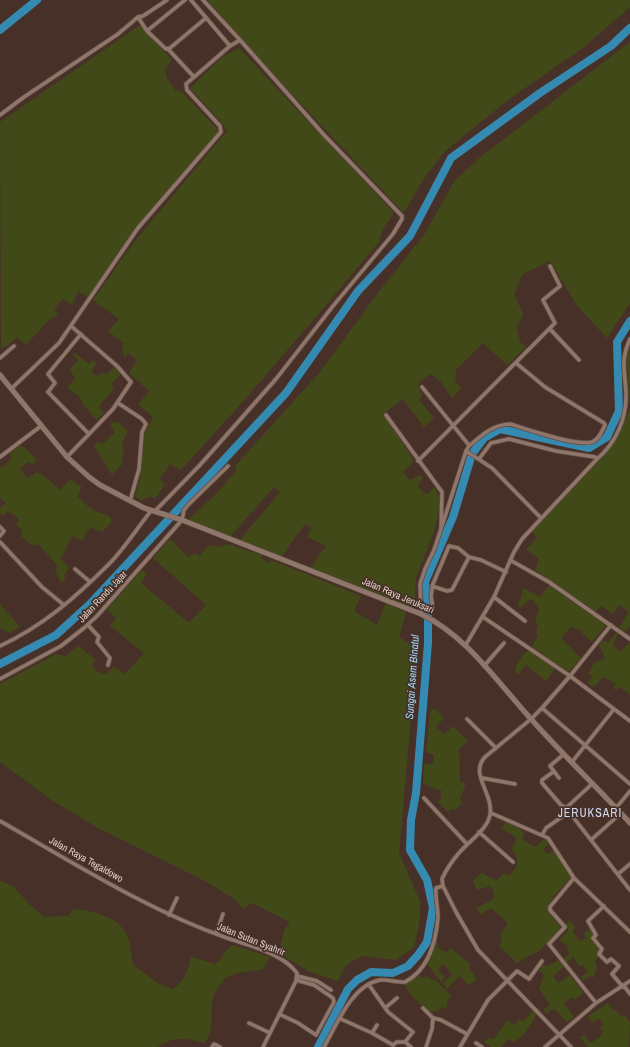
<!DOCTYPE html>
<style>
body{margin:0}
canvas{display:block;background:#473027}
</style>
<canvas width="630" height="1047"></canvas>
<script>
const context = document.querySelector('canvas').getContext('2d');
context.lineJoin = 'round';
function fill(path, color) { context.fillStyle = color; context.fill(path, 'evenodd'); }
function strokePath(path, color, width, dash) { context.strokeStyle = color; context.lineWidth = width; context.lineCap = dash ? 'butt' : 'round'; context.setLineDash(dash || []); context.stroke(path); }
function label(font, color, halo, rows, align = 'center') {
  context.font = font + ' "Archivo Narrow",sans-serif'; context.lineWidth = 3.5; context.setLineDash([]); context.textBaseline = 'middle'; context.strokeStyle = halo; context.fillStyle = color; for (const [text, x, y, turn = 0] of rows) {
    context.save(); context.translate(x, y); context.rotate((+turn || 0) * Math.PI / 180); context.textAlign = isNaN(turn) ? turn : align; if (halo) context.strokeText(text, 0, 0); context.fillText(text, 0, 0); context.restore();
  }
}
const green = new Path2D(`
 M207 0H630V7L584 47 508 100 444 152 423 180 408 206 403 212 270 71Z
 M140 25 172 60 165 69 167 78 175 90 182 92 218 130 219 134 136 227 89 298 79 292 75 297V301L71 305 63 299 54 309 58 315 49 320 26 345 17 337 6 347 1 348 0 122Z
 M630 42V303L607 338 578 307 550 261 523 274 514 294 523 314 517 328 520 342 526 347 507 365 483 343 456 370 455 380 461 389 452 398 441 382 430 374 420 381 418 387 422 394 419 400 434 418 424 427 403 399 383 414 413 459 411 465 403 472 410 480 421 475 423 478 417 486 427 495 434 487C451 506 422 558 416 579 414 587 416 599 416 607L410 608 310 568 326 546 307 537 312 528 305 524 281 557 239 541 280 492 274 487 230 537 187 521 219 491 236 470V465L320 372 380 290 424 235 455 180 483 155Z
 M239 48 394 213 382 231 379 242C314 320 249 396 181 470L170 464 160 479 165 485 154 499 150 496 141 501 135 496 140 480 143 437 153 417 138 404 149 391 129 373 137 360 128 353 125 357 122 349 124 343 108 331 119 319 93 300 135 241 227 131 221 122 190 88 221 58Z
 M630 348V627L625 632 619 627 629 612 619 605 613 614 601 606 595 612 535 570 539 559 526 549 537 538 532 531 576 483 602 458 619 436 630 408 626 355Z
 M75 353 89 364 93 360 97 363 91 372 97 376 102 373 106 375 114 367 121 374 111 384 114 389 99 406 104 413 96 420 83 404 80 397 67 387 75 379 70 369 78 360 72 354Z
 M111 422 119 423 128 431C124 439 120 446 124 454L121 460 123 463 112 475 94 446 97 442 103 444 115 432 111 426Z
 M21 445 34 456 36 461 34 464 28 462 20 469 27 478 37 472 44 476 60 490 70 479 82 487 77 496C82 501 89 508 96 511 102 514 106 513 111 518V523L102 532 90 527 82 540 72 536 61 559 69 568 64 576 66 579 61 583 55 570 58 566 38 544 33 546 21 536 22 530 16 525 19 519 9 511 3 516 0 513V508L6 503 0 498V468L12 459 10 453Z
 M170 539 188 557 195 553 200 556 209 545 220 547 228 544 262 555 261 558 269 563 271 560 361 596 354 611 377 625 386 603 406 612 399 637 417 650 399 853 420 901V919L414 947 396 960 362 956 346 965 338 981 310 972 279 953 284 930 290 922 252 903 243 909 236 900 203 880 98 828 53 801 0 762V684L56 654 65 656 78 646 96 660 92 665 96 671 105 674 114 667 125 674 144 653 110 626 116 618 107 609 142 570 147 574 141 583 189 623 206 605 153 558Z
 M549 585 606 625 592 642 578 629 571 627 561 638 581 658 569 672 532 647 538 635 536 632 538 626 535 622 539 609 534 601 530 599 520 608 518 605 524 588 540 597Z
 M0 604 20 627 9 633 0 628Z
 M616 633 618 634 613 645 620 651 630 643V695L621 687 616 690 613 688 616 684 603 677 594 687 587 683 593 677 588 673 595 662 601 661 605 658 599 644 603 640 608 643Z
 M529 650 555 668 546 681 526 665 518 675 515 673 516 666 522 656Z
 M435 709 444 718 436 727 444 734 452 727H454L468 741 458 750C461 761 459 771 460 782L466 783 460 799 462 803 455 810 452 809 448 812 438 802 442 798 440 795 442 791 423 784 424 764H433L434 755 426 752 430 711Z
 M506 820 524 832 522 839 535 847 545 838 549 843 543 850 548 854 554 850 571 877 553 897 547 911 562 928 538 952 530 955 517 963 499 946 502 941 500 935 508 923 491 908 480 915 477 908 493 899 494 892 490 886 477 890 473 881 482 873 496 881 503 874 510 875C519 864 520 861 511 849L516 841 515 837 502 829Z
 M0 881 13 886 28 903 44 917 68 916 74 909C91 911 117 916 126 933 131 942 131 954 133 964L157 983 173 989C185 981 188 970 191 957L215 964C224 959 224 949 233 945L270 957 263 969C252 971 239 972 229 976 226 977 224 979 222 982 202 1002 220 1027 204 1043 188 1038 172 1036 158 1047H0Z
 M570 921 575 927 573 932 580 941 586 938 584 933 590 929 595 935 592 938 600 949V956L595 960 597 968 593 978 590 976 584 980 581 977 587 971 582 965 579 966 573 957 566 963 563 960 569 954 567 945 559 940 568 930 566 923Z
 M436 941 438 942V947L441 950 447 952 451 948 471 965 469 968 477 979 469 985 459 976 447 989 443 984 452 974 443 964 439 967 438 970 445 978 441 982 427 964Z
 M559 960 564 967 553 976 558 983 570 975 583 993 574 1000 572 997 564 1003 574 1017 567 1022 555 1009 551 1010 547 1014 543 1010 550 1004 539 989 544 975 539 971 542 964 548 966Z
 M418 975 422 978 427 976 432 980H435L451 995 447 1000V1008L442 1007 438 1011 428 1012 411 995 404 984Z
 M608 1003 614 1011 616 1010 621 1016 625 1015 630 1023 629 1047H588L580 1037 584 1035 591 1043 603 1034 600 1027 604 1024 599 1019 592 1023 588 1016Z
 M534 1010 537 1013 534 1017 535 1019C528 1027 524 1038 513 1042L508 1039 501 1047H491L484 1042 488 1038 494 1039 507 1021 514 1025 519 1020 523 1021Z`);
const river = new Path2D(`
 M0 30 37 0
 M0 664 56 635 90 604 286 393 358 291 410 236 451 158 540 93 611 46 630 28
 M318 1047 348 989 357 980 371 972 393 973 408 966 418 955 427 942 433 908 427 880 410 850 411 820 416 793 428 643V604L425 582 453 517 472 454 484 438 500 429 589 448 607 437 619 411 617 342 630 321`);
const street = new Path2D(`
 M191 0 230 46
 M203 0 240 40
 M138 17 147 31 166 49 170 48 206 18
 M147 31 185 0
 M168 49 194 77
 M0 115 24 97 118 34 138 17 143 16 167 0
 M550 329 579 360
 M81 334 48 374 55 383 48 392 89 434
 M0 358 14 346
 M422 387 468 444 469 446 466 451 492 468 541 518
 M11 389 59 343 138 228 221 132 220 126 187 90 186 84 230 46 240 40 325 136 402 216V219L393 234 333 306 276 379 200 465 155 511
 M118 403 142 419 146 424 142 432 139 469 130 501
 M386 415 442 492 441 529 434 550 425 569 420 584 421 614
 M469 446C482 435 492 425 510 424 526 429 578 447 592 442 599 440 602 431 605 425L604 423 545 387 516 363
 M0 457 41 426
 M67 457 113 409 131 382 117 366 71 326
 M597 459C616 443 627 418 626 393 625 370 620 361 630 339
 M418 461 555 323 543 300 560 286 550 266
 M442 526 466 451
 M0 527 4 531 0 536
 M0 542 42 587 64 605
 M510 560 549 582 630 639
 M75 569 89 581
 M432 586 447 591 452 590 469 557
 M494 597 525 621
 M433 609 431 596 433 584 449 546 458 548 469 557 481 560 506 572
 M483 617 570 676 630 721
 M88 625 99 637 97 642 110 658 108 665
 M0 646C43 626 76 597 109 564 125 548 137 528 151 511
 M465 646 494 597 514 552 522 539 597 459 595 457 556 451 509 439 491 443 479 459
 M484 666 504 643
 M0 679 61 646 84 628 97 616 182 520 184 510 189 504 228 466
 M542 708 570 676 611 625
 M467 719 496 748
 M572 762 614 709
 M553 772 542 780V783L561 805 566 808
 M482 778 515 784
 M559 778 550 766 564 754
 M593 783 566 808 630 890
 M424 798 467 844
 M616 808 630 791
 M491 813 548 838 574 878
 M0 821C74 863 147 910 227 938 250 946 282 953 297 973L296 981 263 1047
 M479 832 513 862
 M542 835 546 828 569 812
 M591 840 621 813
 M618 874 630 864
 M604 906 588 921 596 935 593 938 602 949 599 954 607 962 611 959 619 966 612 974 623 987
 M169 915 177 898
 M216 934 223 914
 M297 976 317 981 331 990
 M369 985 388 1012 413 1032 405 1042
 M624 986 630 994
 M596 1003 549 944 565 927 550 910V907L574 878 630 932
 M385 1008 397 998
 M423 1008 433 1018 432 1029 426 1047
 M279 1014 298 1023 316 1035 334 1002 333 998 314 985 296 980
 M433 1018 441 1020 467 1034
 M341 1019 372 1033 393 1045 397 1042H405L411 1047
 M249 1023 270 1033
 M372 1033 377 1025
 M476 1043 482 1047
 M212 1047 214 1044 220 1047
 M324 1047C337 1024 352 985 380 980 388 979 397 983 405 982 428 970 436 942 438 917 438 907 435 898 436 888L443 886
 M460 1047 488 1000 517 971 529 979 542 961
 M545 1047 596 1003 630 981
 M571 1047 478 950 456 912 443 886 442 879C446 870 452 861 459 853 469 841 487 830 490 815 494 794 469 774 485 757L531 719 542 708 630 784`);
const secondary = new Path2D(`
 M0 375 67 457 89 477 100 485 144 508 182 520 421 614C467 636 498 683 531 719 563 755 598 788 630 823`);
const streetNames = [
 ["Jalan Raya Jeruksari",398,596,23],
 ["Jalan Randu Jajar",103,597,-47],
 ["Jalan Raya Tegaldowo",86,860,29],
 ["Jalan Sutan Syahrir",251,940,22]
];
const waterNames = [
 ["Sungai Asem Binatul",413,677,-86]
];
const quarterNames = [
 ["JERUKSARI",590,814]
];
fill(green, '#424918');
strokePath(river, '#358ab2', 8);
strokePath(street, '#5e4c43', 5);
strokePath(secondary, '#5e4c43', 6);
strokePath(street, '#8f756a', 3.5);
strokePath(secondary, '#8f756a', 5);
label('10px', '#dfd0ca', '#473027', streetNames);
label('italic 11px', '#9cdafc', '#473027', waterNames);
context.letterSpacing = '1px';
label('12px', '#d2dbf7', '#473027', quarterNames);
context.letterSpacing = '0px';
</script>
